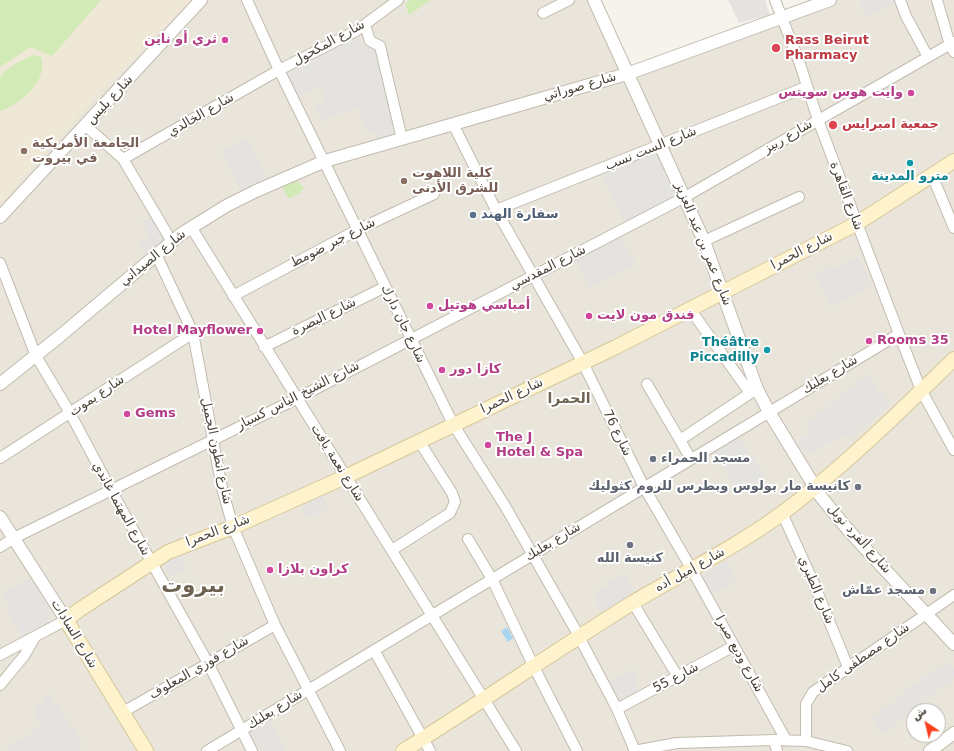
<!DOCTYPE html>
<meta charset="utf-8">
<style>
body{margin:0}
#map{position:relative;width:954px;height:751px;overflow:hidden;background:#f6f3ec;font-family:"DejaVu Sans","Noto Sans Arabic",sans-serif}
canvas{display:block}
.north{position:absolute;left:906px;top:703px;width:40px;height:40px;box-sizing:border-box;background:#fff;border:1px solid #b7b4b0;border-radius:50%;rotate:325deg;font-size:11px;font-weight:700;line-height:16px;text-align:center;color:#4b4439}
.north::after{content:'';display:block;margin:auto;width:14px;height:18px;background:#fc3f1d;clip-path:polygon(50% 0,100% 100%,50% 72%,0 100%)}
</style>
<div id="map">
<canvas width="954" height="751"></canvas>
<div class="north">ش</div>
</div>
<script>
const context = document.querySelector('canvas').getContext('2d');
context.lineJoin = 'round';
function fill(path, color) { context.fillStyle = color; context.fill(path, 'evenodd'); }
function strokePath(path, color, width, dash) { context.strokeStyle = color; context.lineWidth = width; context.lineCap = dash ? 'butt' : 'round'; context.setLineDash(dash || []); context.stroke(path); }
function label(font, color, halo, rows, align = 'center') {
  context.font = font + ' "DejaVu Sans","Noto Sans Arabic",sans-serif'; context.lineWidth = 4; context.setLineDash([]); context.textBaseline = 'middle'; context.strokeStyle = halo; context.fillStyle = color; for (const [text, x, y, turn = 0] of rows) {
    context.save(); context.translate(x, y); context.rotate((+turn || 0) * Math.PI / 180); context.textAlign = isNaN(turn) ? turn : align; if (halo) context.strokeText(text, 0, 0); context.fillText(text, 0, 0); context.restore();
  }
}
const residential = new Path2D(`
 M0 0H594L627 73 830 0H954V751H0ZM914 711H938V735H914Z`);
const education = new Path2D(`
 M0 0H191L95 98 0 204Z`);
const green = new Path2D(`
 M0 0H101L52 56 30 47 0 67Z
 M411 0H431L409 15 405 4Z
 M33 55 41 57C49 80 20 105 0 111 0 102 0 87 0 79 4 68 23 60 33 55Z
 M295 179 304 188 301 192 289 199 282 186Z`);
const parking = new Path2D(`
 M728 0H765L770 15 739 23Z
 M860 0H894L895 3 866 16Z
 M358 36 364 46H375L396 132 377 139 374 131 369 132 357 107 323 121 315 106 326 100 319 86 298 96 284 72Z
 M247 138 269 180 241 191 221 150Z
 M655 151 678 195 624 222 601 174Z
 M154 215 166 238 163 246 147 259 139 245 147 238 148 233 143 221Z
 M622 237 636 264 589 287 576 260Z
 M857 257 872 284 832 307 815 273 832 264 835 269Z
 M868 373 879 391 890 403 850 439 844 434 805 455 797 442 812 433 806 424Z
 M740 437 765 477 740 493 714 453Z
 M322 495 328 509 307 518 301 506Z
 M181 555 186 569 169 577 163 564Z
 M726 561 736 580 712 594 704 580 706 574Z
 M625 573 638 595 604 616 593 595 608 586 606 581Z
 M29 577 50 610 48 621 23 637 10 614 3 592Z
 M947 662 954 668V678L882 734 872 719 908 689Z
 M634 668 638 685 637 691 619 699 609 682Z
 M49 694 84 745 75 751H4L43 725 33 713Z
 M270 721 287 751H260L250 733Z`);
const water = new Path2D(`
 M507 627 513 638 508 642 501 631Z`);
const minor = new Path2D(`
 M247 0 279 70 453 424 505 506 575 629 617 709 635 751
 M775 0 800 64 818 120 899 334 921 390 954 450
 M900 0 906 16 928 57
 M937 0 950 45 954 52
 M543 13 569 0
 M365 25 370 41 380 46 402 139
 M453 124 496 210 583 363 644 487 691 568 786 740
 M86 126 123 159 172 242
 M123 159 279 70 356 31 398 0
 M932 175 954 228
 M496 210 806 87
 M191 227 516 751
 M704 241 799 197
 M156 254 193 333 222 488 233 527 275 625 340 751
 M0 263 36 356 70 413 111 490 208 663 252 751
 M233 296 357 230 434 194
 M690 309 750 393
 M264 347 385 287
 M647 384 691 459
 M680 440 755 390
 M0 458 193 333
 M782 513 812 579 848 667
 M468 539 492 579 534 667 577 751
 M0 547 14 538 296 399 685 197 954 42
 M392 550 450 513 455 502 452 493 419 441
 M633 603 678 677
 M374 650 430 751
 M0 655 66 620
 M0 685 24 656 35 637
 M617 709 734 646
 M123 712 275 625
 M774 740 777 751
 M806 741V704L813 692 954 595
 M207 751 899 334
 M634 751 677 743 774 740 806 741 847 751`);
const tertiary = new Path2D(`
 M594 0 704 241 757 389 769 412 821 497 849 531 954 644
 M0 217 201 0
 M0 384 60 336 181 234 226 206 256 191 325 161 627 74 830 0
 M0 517 66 620
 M930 751 954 733`);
const secondary = new Path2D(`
 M146 751 66 620 79 610 168 552 233 527 345 477 616 347 856 224 954 161
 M403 751C480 703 555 651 632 603 682 573 735 548 781 514 843 468 899 412 954 359`);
const markers = [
 [225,40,4,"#d1479c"],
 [776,48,5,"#e0444e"],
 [911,93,4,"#d1479c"],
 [833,125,5,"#e0444e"],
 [24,151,4,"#8d6e63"],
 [910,163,4,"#0f9aa8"],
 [404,181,4,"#8d6e63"],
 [473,215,4,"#5c6f8a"],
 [430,306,4,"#d1479c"],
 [589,316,4,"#d1479c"],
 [260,331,4,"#d1479c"],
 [869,341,4,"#d1479c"],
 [767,350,4,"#0f9aa8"],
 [442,370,4,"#d1479c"],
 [127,414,4,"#d1479c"],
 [488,445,4,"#d1479c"],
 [653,459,4,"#6b7280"],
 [858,487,4,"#6b7280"],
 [630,545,4,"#6b7280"],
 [270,570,4,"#d1479c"],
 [933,591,4,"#6b7280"]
];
const hotelNames = [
 ["ثري أو ناين",217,40,"right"],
 ["وايت هوس سويتس",903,93,"right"],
 ["أمباسي هوتيل",438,306],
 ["فندق مون لايت",597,316],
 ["Hotel Mayflower",252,331,"right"],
 ["Rooms 35",877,341],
 ["كازا دور",450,370],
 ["Gems",135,414],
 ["The J",496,438],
 ["Hotel & Spa",496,453],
 ["كراون بلازا",278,570]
];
const healthNames = [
 ["Rass Beirut",785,41],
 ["Pharmacy",785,56],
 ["جمعية امبرايس",842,125]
];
const streetNames = [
 ["شارع المكحول",329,43,-29],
 ["شارع صوراتي",580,87,-16],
 ["شارع بليس",110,100,-47],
 ["شارع الخالدي",201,115,-30],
 ["شارع ربيز",788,137,-30],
 ["شارع الست نسب",651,149,-22],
 ["شارع القاهرة",846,196,69],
 ["شارع جبر ضومط",333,243,-27],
 ["شارع عمر بن عبد العزيز",703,244,68],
 ["شارع الحمرا",802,251,-27],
 ["شارع الصيداني",153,258,-39],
 ["شارع المقدسي",548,268,-27],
 ["شارع البصرة",324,317,-26],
 ["شارع جان دارك",403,324,64],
 ["شارع بعلبك",830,375,-31],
 ["شارع يموت",97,396,-34],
 ["شارع الشيخ الياس كسبار",298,396,-27],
 ["شارع الحمرا",512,396,-25],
 ["شارع 76",617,433,64],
 ["شارع أنطون الجميل",216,451,78],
 ["شارع نعمة يافت",337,463,58],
 ["شارع المهتما غاندي",121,509,61],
 ["شارع الحمرا",218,531,-21],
 ["شارع ألفرد نوبل",859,539,48],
 ["شارع بعلبك",553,542,-31],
 ["شارع إميل أده",690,570,-29],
 ["شارع الطبري",816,590,67],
 ["شارع السادات",74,634,59],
 ["شارع وديع صبرا",739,654,61],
 ["شارع مصطفى كامل",863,658,-35],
 ["شارع فوزي المعلوف",199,668,-30],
 ["شارع 55",676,678,-28],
 ["شارع بعلبك",275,710,-32]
];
const educationNames = [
 ["الجامعة الأمريكية",32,144],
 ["في بيروت",32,159],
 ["كلية اللاهوت",412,174],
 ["للشرق الأدنى",412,189]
];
const cultureNames = [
 ["مترو المدينة",910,177],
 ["Théâtre",759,343,"right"],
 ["Piccadilly",759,358,"right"]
];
const serviceNames = [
 ["سفارة الهند",481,215]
];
const worshipNames = [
 ["مسجد الحمراء",661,459,"left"],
 ["كانيسة مار بولوس وبطرس للروم كثوليك",850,487],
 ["كنيسة الله",630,559,"center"],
 ["مسجد عمّاش",925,591]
];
const neighbourhoodNames = [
 ["الحمرا",569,399]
];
const townNames = [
 ["بيروت",193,587]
];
fill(residential, '#eae5da');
fill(education, '#efe8d6');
fill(green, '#d2eab5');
fill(parking, '#e5e3e0');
fill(water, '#a9d4f2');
strokePath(minor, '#c2bbae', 12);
strokePath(tertiary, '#c2bbae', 14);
strokePath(secondary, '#d6c79b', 16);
strokePath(minor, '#fff', 10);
strokePath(tertiary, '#fff', 12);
strokePath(secondary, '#fff3cd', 14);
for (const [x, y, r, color] of markers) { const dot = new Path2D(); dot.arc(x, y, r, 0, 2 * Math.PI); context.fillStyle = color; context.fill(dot); strokePath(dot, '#fff', 1.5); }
label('bold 13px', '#b23c85', '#fff', hotelNames, 'left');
label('bold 13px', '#be3a42', '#fff', healthNames, 'left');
label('13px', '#4b4439', '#fff', streetNames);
label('bold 13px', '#785e54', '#fff', educationNames, 'left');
label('bold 13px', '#0d838f', '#fff', cultureNames);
label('bold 13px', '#4e5e75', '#fff', serviceNames, 'left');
label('bold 13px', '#5b616d', '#fff', worshipNames, 'right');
label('bold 14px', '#6e6250', '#fff', neighbourhoodNames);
label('bold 21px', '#6e6250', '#fff', townNames);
</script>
